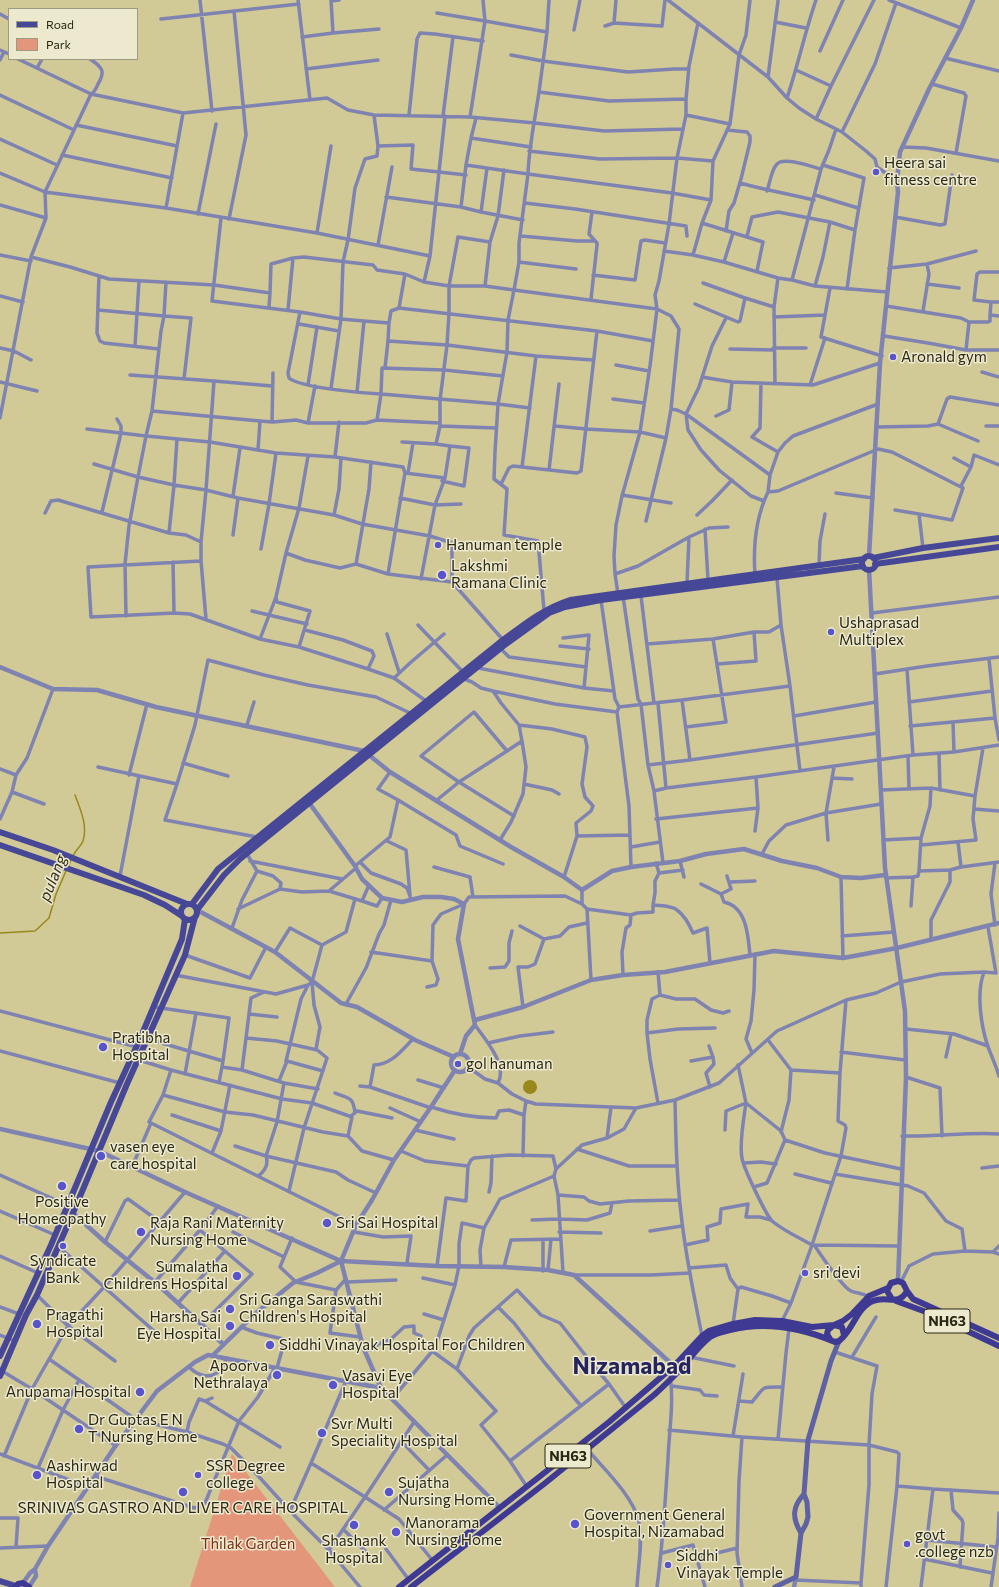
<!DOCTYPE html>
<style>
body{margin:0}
#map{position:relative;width:999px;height:1587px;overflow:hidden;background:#d1c996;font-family:Commissioner,sans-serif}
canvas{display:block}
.legend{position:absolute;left:8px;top:8px;width:130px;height:52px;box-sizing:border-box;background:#ece9cf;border:1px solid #9e9b84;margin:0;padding:5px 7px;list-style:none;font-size:12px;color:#2a2713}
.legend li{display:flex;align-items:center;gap:8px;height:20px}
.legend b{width:20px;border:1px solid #9e9b84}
</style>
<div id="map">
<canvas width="999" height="1587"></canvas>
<ul class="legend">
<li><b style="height:5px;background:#474798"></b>Road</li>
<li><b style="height:11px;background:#e4967b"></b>Park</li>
</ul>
</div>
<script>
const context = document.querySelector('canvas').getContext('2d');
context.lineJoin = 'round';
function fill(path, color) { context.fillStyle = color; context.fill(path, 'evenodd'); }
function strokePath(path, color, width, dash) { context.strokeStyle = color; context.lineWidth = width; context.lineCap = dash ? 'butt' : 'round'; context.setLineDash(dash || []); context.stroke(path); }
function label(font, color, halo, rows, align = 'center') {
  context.font = font + ' Commissioner,sans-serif'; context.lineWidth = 3; context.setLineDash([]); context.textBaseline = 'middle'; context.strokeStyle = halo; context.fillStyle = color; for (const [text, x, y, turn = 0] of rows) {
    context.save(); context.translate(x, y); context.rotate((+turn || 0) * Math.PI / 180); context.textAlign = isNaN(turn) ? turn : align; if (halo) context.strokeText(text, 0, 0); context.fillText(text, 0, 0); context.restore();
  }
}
const green = new Path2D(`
 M232 1454 335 1587H190Z`);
const water = new Path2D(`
 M523 1087a7 7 0 1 1 14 0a7 7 0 1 1-14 0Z`);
const stream = new Path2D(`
 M73 856C75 851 81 846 83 841 88 825 80 809 75 795
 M68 867 71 860
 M0 933 35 931 49 918 56 894 66 871`);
const minor = new Path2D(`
 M200 0 212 111
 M298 0 310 100
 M331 0 333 33
 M668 0 698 23
 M889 0 961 28
 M331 1 339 0
 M437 13 485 21 483 0
 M0 14 9 19
 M161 19 299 4
 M775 22 806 28
 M614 23 616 0
 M605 26 614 23 662 26 665 0
 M574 30 580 0
 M547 32 539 92 609 101 686 99 689 66 698 23 768 77 787 98 799 108 816 119 842 132 866 151 875 159 877 167 897 181
 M302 37 333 33 379 29
 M0 50 9 54
 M820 51 843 0
 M511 55 543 61 628 72 674 69H689
 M945 58 999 71
 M18 59 91 94 183 113
 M0 60 4 52
 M37 68 42 59
 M306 69 378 60
 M796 70 831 86
 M768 77 778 1
 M932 84 964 93 966 96 956 153
 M539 92C535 119 529 146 528 174L672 193 711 200
 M0 95 74 130
 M787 98C798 65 805 32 816 0
 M374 115 378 146 413 145 411 169 439 172 430 256
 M409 115 417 39 420 33 435 34 483 41
 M686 115 730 124
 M443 116 453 37
 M445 116 439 172 466 175
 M470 117 485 21 547 32 549 0
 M816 119 831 86 874 0
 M76 125 177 146
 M842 132 875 64 896 3
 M471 138 531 147
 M0 139 57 165
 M902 147 926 148 999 161
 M529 151 600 159 677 158 713 161
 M62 155 172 178
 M466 165 471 138 476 118
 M823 165 864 178 855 230
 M487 168 481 212 523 220
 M0 173 45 192 166 208 317 233 430 256 424 282
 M740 183C765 190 789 194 814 200
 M767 191C770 183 771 170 777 164 784 156 812 167 821 169
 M815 195 858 208
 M386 197 461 207 481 212
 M525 203 575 209 686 226 687 236
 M0 205 46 218
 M461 207 466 165 528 174 519 243V262L514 290 485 286
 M166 208 183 113 327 98 348 110 374 115 470 117 535 123 604 131 683 129
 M198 214 216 124
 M895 217 940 225 945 224 952 175
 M221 218 212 301 300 312 288 373 289 378C301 388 363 393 381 394L382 368 444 370 503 376
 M229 219 246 135 234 11
 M702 223 763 242 757 271
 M726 231 729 211 734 203 741 179 750 142V136L747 132 727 130
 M317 233 331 146
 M521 236 577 241H595
 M747 236 752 217 778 212 830 222 855 230 847 289
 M458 237 490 242 485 286H449Z
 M490 242 498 216 504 170
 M378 245 392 167
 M664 251 693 255 724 262 778 278 792 280 815 286 887 292
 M0 255 31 261
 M693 255 702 223 711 200 713 161 730 124 739 55 746 35 750 0
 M31 257 70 267 109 279 214 285 270 293 269 307
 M519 262 576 269
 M724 262 733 233
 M889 268 927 264 976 251
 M593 275 635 280 641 241 645 240 665 243
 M99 276 97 333 100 341 104 343 159 349
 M792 280 821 169 829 150 836 129
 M703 283 745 298
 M927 284 959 288
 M815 286 823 257 830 222
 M830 288 821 337 882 356
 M270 293 271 264 293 258
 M0 296 23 302
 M591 299 597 245V243L589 234 592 212
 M991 302 974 300 977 274 980 272H999
 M695 304 738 322 740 321 745 298 774 307
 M886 306 961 318 969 322H988L990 321V315L999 316
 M399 308 405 274
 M98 310 164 316 166 282
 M288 310 293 258 304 257 373 265 377 270 405 274 424 282 449 286V313L447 345 440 400V426L436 444 450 446 445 478 435 505 421 579
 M923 311 929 274 927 264
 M300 312 341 319 343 262 348 240 355 188 365 159 377 156 378 146
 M990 315 991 302H999
 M774 317 825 315
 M726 318 712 346 699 387 686 414 688 430 701 450 719 470 751 496 764 501
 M389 323 391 311 399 308 597 331 653 341
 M299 324 339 331
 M884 336 928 343 966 350H999
 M135 346 139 281
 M0 348 14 351 31 360
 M773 348H806
 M730 349 774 350
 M966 350 969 322
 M536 356 593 360
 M616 365 649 371
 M385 368 388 341
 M982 372 999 377
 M130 375 214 381
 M702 377 732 382
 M184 379 191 318 164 316 161 331 152 411 260 421 273 422 296 420 308 423H366L377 420 381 394 498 404 507 352 508 320 514 290 657 309 671 316 679 329 671 409 666 438 640 432 586 429 555 426
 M0 382 37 391
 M761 383 760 428 752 437 778 452 770 475
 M775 384 774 307 778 278
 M308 385 317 327
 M810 385 825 338
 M272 386 214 381 206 490 238 498 334 515 362 524 430 536 452 543V582L504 641
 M331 388 341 319 364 321
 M357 392 364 321 389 323 388 341 447 345 536 356 522 467
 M613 399 644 403
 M530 408 498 404 495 452 494 479 507 489 504 535 538 541 544 610
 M671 409 677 410 686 414 770 475 768 492
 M152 411 146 436 210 442 276 453 335 457 403 467 405 473 388 574 452 582
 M716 416 729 410 732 382 813 385 880 363
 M0 418 31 257 46 218 45 192 91 94C95 92 96 88 98 84 106 71 102 67 90 59
 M377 420 440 423
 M272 422 273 373
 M308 423 315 386
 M938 424 947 399 950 397 999 405
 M440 426 496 428
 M986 426H999
 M877 427 928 426 938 424 978 441
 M87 429 146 436 138 477 94 464
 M402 442 436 444
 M258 450 260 421
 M778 452 785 443 793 436 878 404
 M335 457 339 422
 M954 458 971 467
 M371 462 369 489 356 564 388 574
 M549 470 559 384
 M405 473 445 478
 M408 473 413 443
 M442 481 464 486 469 448 450 446
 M501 484 509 468 513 466 577 473 581 471 597 331
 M961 486 971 467 974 455 999 465
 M836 493 873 498
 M622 495 671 503
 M233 496 240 448
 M400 498 435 505 461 504
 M895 510 919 514 923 548
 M102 512 121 433V426L117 419
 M45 513 51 501 58 500 169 533 186 535 201 542V561
 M334 515 339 489 341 458
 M697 515 712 501 732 480
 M646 521 666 438
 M705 529 708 580
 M169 533 174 485 206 490 201 542
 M233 535 238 498
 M689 537 709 528 728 527
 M261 549 269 504 276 453
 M286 553 299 508 308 456
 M173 562 174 613
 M819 564 820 541 825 514
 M615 574 638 566 689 537 687 583
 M755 574C753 546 756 517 768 492L778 491 878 449 892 452 963 488 952 520 919 514
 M777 578 781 625 790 686
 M618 594 615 574 614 556 616 525 622 496 640 432 650 366 657 309 655 295 659 281 669 224 677 158 686 115V99
 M623 596 638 699 641 704 648 765 654 791 663 863
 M641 596 654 703 682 700 690 760 648 765
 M276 597 277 602 310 611 299 647
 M601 600 615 699 619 707 617 712 629 806 631 867
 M252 611 307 624
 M872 613 999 597
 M126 616 125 564 129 526 138 477 174 485 177 439
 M206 619 201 561 88 567 91 617 174 613 190 614 260 639 299 647 368 669 394 678 426 701
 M418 625 463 672
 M305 630 343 640 372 651 374 656 368 669
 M387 634 399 672
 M563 638 589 635 586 667
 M260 639 276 597 286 553 305 560 340 568 356 564
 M647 644 713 639 754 632H769L781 625
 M560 646 589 649
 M501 649 509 657 586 667 584 688
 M989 659 995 718 999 740
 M717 664 756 661 754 632
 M478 668 584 688 614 691
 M907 669 913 755
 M875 674 927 666 999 657
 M394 678 410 663 444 634
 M464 679 472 682 481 688 493 691 555 704 617 712
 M493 691 501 703 519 725 552 729 585 737 587 747 582 784 585 797 593 806 591 811 576 823 577 836 630 835
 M682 700 790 686 800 771
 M909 702 992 691
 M619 707 654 703
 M794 716 876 702
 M953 722 954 752
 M247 725 254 702
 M519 725 522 741
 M910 726 995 718
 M686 727 726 722 713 639
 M939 754 940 790
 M908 756 909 788
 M690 760 878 733
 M183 763 228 776
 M98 767 177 784 165 820 257 837
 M834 767 826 813 881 804
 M0 769 16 775 12 792
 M390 772 378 789 398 800
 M16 775 27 758 53 689
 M129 775 147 704
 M756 777 758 808
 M832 778 852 779
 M177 784 195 725 208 660 264 675 308 685 376 697 410 713
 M524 784 552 790 559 794
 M666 788 756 777 913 755 954 752 999 745
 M881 790 931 788 930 806 921 838
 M654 791 666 788 658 703
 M975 796 983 748
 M437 800 459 782 507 751 474 712 421 756 459 782 514 816
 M974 809 999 811
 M0 819 12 792 44 804
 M656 819 758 808 755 831
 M500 840 511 822 523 794 526 767 522 741 507 751
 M883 840 921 838 919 871
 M387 841 406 850 410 895
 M958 842 961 867
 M921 845 976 840 973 819 975 796 931 788
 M631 847 660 842
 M762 854 769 841 786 825 826 813 828 840
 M250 861 342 879
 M680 861 684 877
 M360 862 371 873 401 884 407 888 411 899
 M656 863 659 873 655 881V893L653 905C660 906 671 905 677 910 684 915 690 926 693 933L707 928 710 963
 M995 863 991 894 995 925
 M355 866 390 837 398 800 456 835 460 846 503 864
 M434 867 470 877 473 897
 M659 873 683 870
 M120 876 139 776
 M564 877 577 836
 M841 877 843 958
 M886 878 913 877
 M730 882 755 881
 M701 884 721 894 724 902C747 907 748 936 750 955
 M280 889 302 892 329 891 356 868
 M582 890V904L587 909 591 980
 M329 891 362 901 369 885
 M721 894 731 889 727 876
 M362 901 377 906 382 898
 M911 906 913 877 918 876 919 871 950 870 961 867 999 862
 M238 909 280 889 281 883 273 876 257 871
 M587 909 631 915 637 913 653 912V905
 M520 926 544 939
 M988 927 996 973 984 972C976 993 981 1026 988 1047 992 1057 996 1066 999 1076
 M232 928 242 900 257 871 247 854
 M842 936 894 932
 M931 939V920L950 882V870
 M275 952 290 928 322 945 346 932 355 899
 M371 952 432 961 433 925 441 914 464 904 469 897 565 896 582 904
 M185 955 250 978 266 947
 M490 968 505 967 509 961V943L512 931
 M175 975 276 994 308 985 312 982
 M623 975 622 952 626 928 630 925 631 915
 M427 987 436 985 438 979 432 961
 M660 995 676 999H695L711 1010 723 1013 729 1011
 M346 1004 366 968 379 934 384 925 391 900
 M154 1007 229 1018 223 1061
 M523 1007 518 967H528L535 964 544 939 560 936 569 927 587 923
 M0 1011 137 1047
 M249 1014 277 1017
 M475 1025C485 1039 508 1065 498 1083
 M906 1029 954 1034 988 1046
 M647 1033 678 1029 715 1028
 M246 1038 277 1041 317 1050
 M148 1039 223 1061 222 1067 242 1070 284 1083 318 1089
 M768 1040 791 1070 840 1073 846 1000
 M488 1043 520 1036 553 1032
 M709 1046 713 1057
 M0 1051 120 1083
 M841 1052 905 1060
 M752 1053 746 1039 751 1021 754 990 755 954
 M946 1057 951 1034
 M139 1060 171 1070 282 1099 312 1103 352 1117 348 1136
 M286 1061 301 999 308 985
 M691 1061 713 1057 714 1064 706 1073 710 1087
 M738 1065 746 1103 781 1131 785 1140 825 1153 901 1169
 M468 1067 485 1079 498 1083 512 1094 526 1101 536 1104 611 1107 607 1138 624 1129 636 1108 675 1100 719 1083 777 1031 846 1000 876 993 901 982 940 974 984 972
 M242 1070 251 998 264 992
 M185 1074 196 1013
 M906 1077 940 1088 942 1136
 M418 1080 444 1088
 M279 1081 287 1061 323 1071
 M219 1082 222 1067
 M360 1086 370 1087 374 1065C391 1065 402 1050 413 1039
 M370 1087 431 1108
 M335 1093C349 1099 353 1096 355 1113
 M163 1095 171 1070
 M675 1100C676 1138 676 1175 681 1213 685 1254 694 1295 702 1336
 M658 1103 650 1059 647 1033V1020L652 999 660 995 658 972
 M431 1107C453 1114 473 1118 496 1118L499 1111 509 1110 524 1115 526 1101
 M611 1107 636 1108
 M390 1108 421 1122
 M172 1115 221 1131
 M351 1116 357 1111 392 1118
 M415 1130 454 1139
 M725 1130 726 1111 746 1103C744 1117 739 1144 742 1158 743 1167 766 1215 772 1221 784 1231 798 1237 812 1245L841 1156 846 1128 845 1125 838 1121 840 1073
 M781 1132 789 1100 791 1070
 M902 1136C935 1137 967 1132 999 1134
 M235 1146 266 1156 336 1172 348 1180 376 1193
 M577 1149 629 1166H677
 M401 1151 425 1161 468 1166 466 1201 446 1198 437 1266
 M212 1153 221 1131 230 1085
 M523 1156 524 1115
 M744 1163 761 1162 776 1164
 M468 1166 471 1160 474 1158 509 1155 553 1156 556 1169
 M132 1167 151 1123
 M982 1168 999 1166
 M795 1174 831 1183
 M835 1174 908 1186 924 1193 946 1221 962 1229 965 1251
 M0 1175 67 1205
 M258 1176C265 1171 269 1165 266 1156L277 1122 284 1083
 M754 1187 767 1183 785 1140
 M289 1191 304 1128 327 1058 316 1049 320 1027 314 1005 312 982 322 945
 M489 1192 491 1183 492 1156
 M558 1195 584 1197 589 1201 600 1204 629 1201 679 1200
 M0 1211 55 1235
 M532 1220 558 1219 587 1220 610 1213 612 1203
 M356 1225 149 1122 163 1095 225 1112 253 1115 323 1132 348 1136 362 1151 394 1160
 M200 1230 252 1274 202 1324
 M650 1231 682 1226
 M233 1232 284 1257
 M354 1232 383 1237 411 1236 407 1263
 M559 1232 601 1233
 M292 1238 280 1267 296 1282 336 1290
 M105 1242 125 1201 128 1199 160 1222
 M685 1245 708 1240 707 1227 720 1223 721 1209 748 1204 746 1217H760L771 1220
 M814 1245 899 1246
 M58 1246 104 1287 185 1192
 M993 1252 999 1246
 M0 1256 38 1273
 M481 1267 480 1250 484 1228 500 1199 554 1176
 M504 1267 511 1240 560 1239
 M689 1268 726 1265 730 1278 738 1289
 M548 1270 551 1239
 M543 1271V1240
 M563 1272 558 1195 554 1176 556 1169 582 1145 607 1138
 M574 1275H651L690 1273
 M423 1278 455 1285
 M346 1279 336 1290 330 1333 360 1337
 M155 1282 200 1230 218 1206
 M347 1282 396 1280
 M901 1282 909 1266 933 1254 965 1251 993 1252 999 1254
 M178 1303 225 1251
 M0 1307 19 1314
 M498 1307 514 1323 544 1362 581 1406
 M424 1314 444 1320
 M782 1321 791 1303 812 1245H814C822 1256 841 1286 851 1291 857 1294 862 1292 869 1297
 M733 1324 738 1289 741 1287 772 1296 791 1303
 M241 1327 257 1333 283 1339 284 1343 277 1368
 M0 1335 15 1341
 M365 1351 374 1349 378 1344 390 1340 404 1327 414 1326V1333L421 1336
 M432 1351 457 1369
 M835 1352 877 1366 872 1394 869 1445 897 1452 899 1454 897 1486 933 1489 921 1587
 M690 1357 734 1366
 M852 1357 876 1317
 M49 1359 135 1419 187 1432 223 1444 231 1448 251 1468 290 1511 329 1550 360 1587
 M115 1361 68 1326 104 1287 154 1331
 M189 1367C196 1374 208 1380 218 1372 222 1369 224 1363 227 1358
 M2 1371 32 1389 116 1446
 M672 1386 700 1390 704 1395 717 1396
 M392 1399 435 1348 455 1285 459 1266V1244L462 1223 484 1228
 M205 1401 280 1447
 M739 1401 752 1402C766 1386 759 1387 782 1387
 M669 1430 742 1437 869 1445V1485L861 1583
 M187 1432 189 1422 199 1399 205 1401 212 1398
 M733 1436 743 1374
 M778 1439 786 1353 789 1329
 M401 1441 429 1470
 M587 1449C605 1470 633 1496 639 1522 643 1542 638 1566 637 1587
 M0 1454 88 1487
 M4 1456 32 1389 68 1326 37 1295
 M510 1461 609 1384
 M311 1463 346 1381
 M38 1468 63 1410 79 1380
 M95 1476 194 1508 202 1506 205 1503 239 1421 258 1397 275 1368
 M527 1487 510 1461 481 1425 496 1411 457 1369 469 1336 474 1328 517 1290 541 1315 560 1323 593 1365 609 1384 626 1408
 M933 1489 999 1493
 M951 1490 953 1510 962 1520 963 1523 960 1567
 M384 1510 447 1455
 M290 1511 311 1463 365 1497 414 1422
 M0 1518H18L16 1547
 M343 1529 369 1555
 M927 1540 996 1547
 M0 1548 48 1546
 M386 1549 409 1580
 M329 1550 365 1497 399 1519 433 1561
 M662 1553 693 1545 705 1587
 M697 1558 737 1548
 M924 1559 992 1573
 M795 1580 861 1583V1587
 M657 1587C663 1544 665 1502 668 1459 669 1430 675 1399 669 1370
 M742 1587 737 1553 739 1481 742 1437
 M886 1587 897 1486
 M991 1587 998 1538 999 1513`);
const tertiary = new Path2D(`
 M869 556 880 363 898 192 897 181 900 152 929 89 961 28 973 0
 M869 569 885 868 905 1011 906 1077 898 1281
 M0 667 53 689 97 690 156 707 364 751 390 772 511 847 564 877 582 890 612 871 631 867 680 861 706 854 744 849 782 861 817 868 841 877 861 878 885 875
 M310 804 355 866 362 879 382 898 402 902 423 897H441L454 899 464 904 458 939 475 1025 466 1036 460 1054
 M197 910 275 952 341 1003 357 1007 415 1040 454 1057
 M475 1020 523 1007 591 980 623 975 665 972 774 951 843 958 897 948 999 923
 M451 1063a9 9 0 1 1 18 0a9 9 0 1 1-18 0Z
 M455 1070 431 1107 394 1160 372 1200 356 1225 341 1261 363 1347 381 1388 500 1508
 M0 1129 99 1151 185 1192 341 1261 437 1266 504 1267 548 1270 574 1275 676 1368
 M73 1213 105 1242 157 1284 223 1344
 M212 1356 256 1313 293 1283 317 1273 341 1261
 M23 1583 30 1573 35 1569 48 1546 114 1448 157 1391 195 1362 208 1355 381 1388
 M29 1587 36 1576 35 1569
 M794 1587 796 1577`);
const secondary = new Path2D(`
 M801 1533C792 1518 792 1507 804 1494
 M775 1587 796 1577 801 1533 806 1524 808 1517 807 1502 804 1494 808 1440 831 1361 839 1341`);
const primary = new Path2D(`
 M862 563a7 7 0 1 1 14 0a7 7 0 1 1-14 0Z
 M873 558 923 548 999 538
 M875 564 999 547
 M0 832 53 850 187 904
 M0 845 144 895 165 905 182 916
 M181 912a8 8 0 1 1 16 0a8 8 0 1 1-16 0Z
 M192 904 218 869 499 643C522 626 542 609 570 600L864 559
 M197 910 224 875 240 859 506 644 549 613 565 607 601 600 863 566
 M0 1356 51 1245 111 1102 140 1039 182 939 185 919
 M0 1376 26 1315 37 1295 76 1206 127 1084 185 955 195 917
 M0 1581 16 1586`);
const trunk = new Path2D(`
 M907 1291 913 1299 999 1338
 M896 1301 929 1313 999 1346
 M830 1339 827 1334 828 1330 834 1325 842 1327 844 1335
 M15 1587 18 1584 23 1583 29 1587
 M399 1587 609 1422 674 1366 702 1336 709 1331 733 1324 755 1320 782 1321 812 1327 834 1325 843 1321 852 1314 869 1296 888 1288
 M411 1587 544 1484 654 1395C663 1387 671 1379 679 1371 689 1360 698 1346 710 1337 716 1333 723 1332 730 1330 765 1321 802 1328 835 1342L839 1341C853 1331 856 1308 873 1301 887 1295 898 1307 907 1291L903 1283 898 1281 891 1283 887 1291 892 1299`);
const markers = [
 [876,172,4,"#5954cc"],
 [893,357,4,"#5954cc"],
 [438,545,4,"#5954cc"],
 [442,575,5,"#5954cc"],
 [831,632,4,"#5954cc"],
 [103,1047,5,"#5954cc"],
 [458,1064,4,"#5954cc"],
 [101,1156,5,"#5954cc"],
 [62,1186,5,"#5954cc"],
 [327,1223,5,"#5954cc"],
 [141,1232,5,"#5954cc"],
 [63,1246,4,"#5954cc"],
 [805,1273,4,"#5954cc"],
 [237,1276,5,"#5954cc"],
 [230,1309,5,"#5954cc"],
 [37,1324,5,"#5954cc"],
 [230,1326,5,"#5954cc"],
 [270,1345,5,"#5954cc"],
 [277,1375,5,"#5954cc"],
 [333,1385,5,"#5954cc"],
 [140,1392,5,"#5954cc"],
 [79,1429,5,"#5954cc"],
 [322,1433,5,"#5954cc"],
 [37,1475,5,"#5954cc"],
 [198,1475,4,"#5954cc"],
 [183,1492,5,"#5954cc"],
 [389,1492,5,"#5954cc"],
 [575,1524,5,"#5954cc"],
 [354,1525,5,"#5954cc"],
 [396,1532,5,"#5954cc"],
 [907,1544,4,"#5954cc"],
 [668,1565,4,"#5954cc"]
];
const shields = [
 [947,1321,46],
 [568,1456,46]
];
const shieldNames = [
 ["NH63",947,1321],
 ["NH63",568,1456]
];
const poiNames = [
 ["Heera sai",884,163],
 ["fitness centre",884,180],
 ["Aronald gym",901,357],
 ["Hanuman temple",446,545],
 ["Lakshmi",451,566],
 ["Ramana Clinic",451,583],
 ["Ushaprasad",839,623],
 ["Multiplex",839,640],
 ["Pratibha",112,1038],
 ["Hospital",112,1055],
 ["gol hanuman",466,1064],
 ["vasen eye",110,1147],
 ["care hospital",110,1164],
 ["Positive",62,1202,"center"],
 ["Homeopathy",62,1219,"center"],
 ["Raja Rani Maternity",150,1223],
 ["Nursing Home",150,1240],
 ["Sri Sai Hospital",336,1223],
 ["Syndicate",63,1261,"center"],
 ["Bank",63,1278,"center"],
 ["Sumalatha",228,1267,"right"],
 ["Childrens Hospital",228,1284,"right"],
 ["sri devi",813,1273],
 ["Sri Ganga Saraswathi",239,1300],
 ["Children's Hospital",239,1317],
 ["Pragathi",46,1315],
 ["Hospital",46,1332],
 ["Harsha Sai",221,1317,"right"],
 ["Eye Hospital",221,1334,"right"],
 ["Siddhi Vinayak Hospital For Children",279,1345],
 ["Apoorva",268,1366,"right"],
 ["Nethralaya",268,1383,"right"],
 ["Vasavi Eye",342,1376],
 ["Hospital",342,1393],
 ["Anupama Hospital",131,1392,"right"],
 ["Dr Guptas E N",88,1420],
 ["T Nursing Home",88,1437],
 ["Svr Multi",331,1424],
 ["Speciality Hospital",331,1441],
 ["Aashirwad",46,1466],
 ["Hospital",46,1483],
 ["SSR Degree",206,1466],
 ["college",206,1483],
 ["Sujatha",398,1483],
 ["Nursing Home",398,1500],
 ["SRINIVAS GASTRO AND LIVER CARE HOSPITAL",183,1508,"center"],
 ["Government General",584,1515],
 ["Hospital, Nizamabad",584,1532],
 ["Manorama",405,1523],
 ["Nursing Home",405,1540],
 ["govt",915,1535],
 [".college nzb",915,1552],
 ["Shashank",354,1541,"center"],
 ["Hospital",354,1558,"center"],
 ["Siddhi",676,1556],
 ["Vinayak Temple",676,1573]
];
const parkNames = [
 ["Thilak Garden",248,1544]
];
const waterNames = [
 ["pulang",53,878,-68]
];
const townNames = [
 ["Nizamabad",632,1366]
];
fill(green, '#e4967b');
fill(water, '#99881b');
strokePath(stream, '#99881b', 1.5);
strokePath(minor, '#7f83b1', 3.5);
strokePath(tertiary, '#7f83b1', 4.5);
strokePath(secondary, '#5e61a3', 5);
strokePath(primary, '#474798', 6);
strokePath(trunk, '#3e3a93', 6);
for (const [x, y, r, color] of markers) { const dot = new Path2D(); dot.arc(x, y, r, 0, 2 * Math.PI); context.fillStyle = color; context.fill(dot); strokePath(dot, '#ece9cf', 1.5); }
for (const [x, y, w] of shields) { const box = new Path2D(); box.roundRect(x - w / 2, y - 12, w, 24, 3); context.fillStyle = '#ece9cf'; context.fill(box); strokePath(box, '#2a2713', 1); }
label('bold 14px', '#2a2713', null, shieldNames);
label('15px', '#2a2713', '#ece9cf', poiNames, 'left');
label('15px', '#793014', '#ece9cf', parkNames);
label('italic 16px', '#322f18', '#ece9cf', waterNames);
label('bold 23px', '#26245e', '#ece9cf', townNames);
</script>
